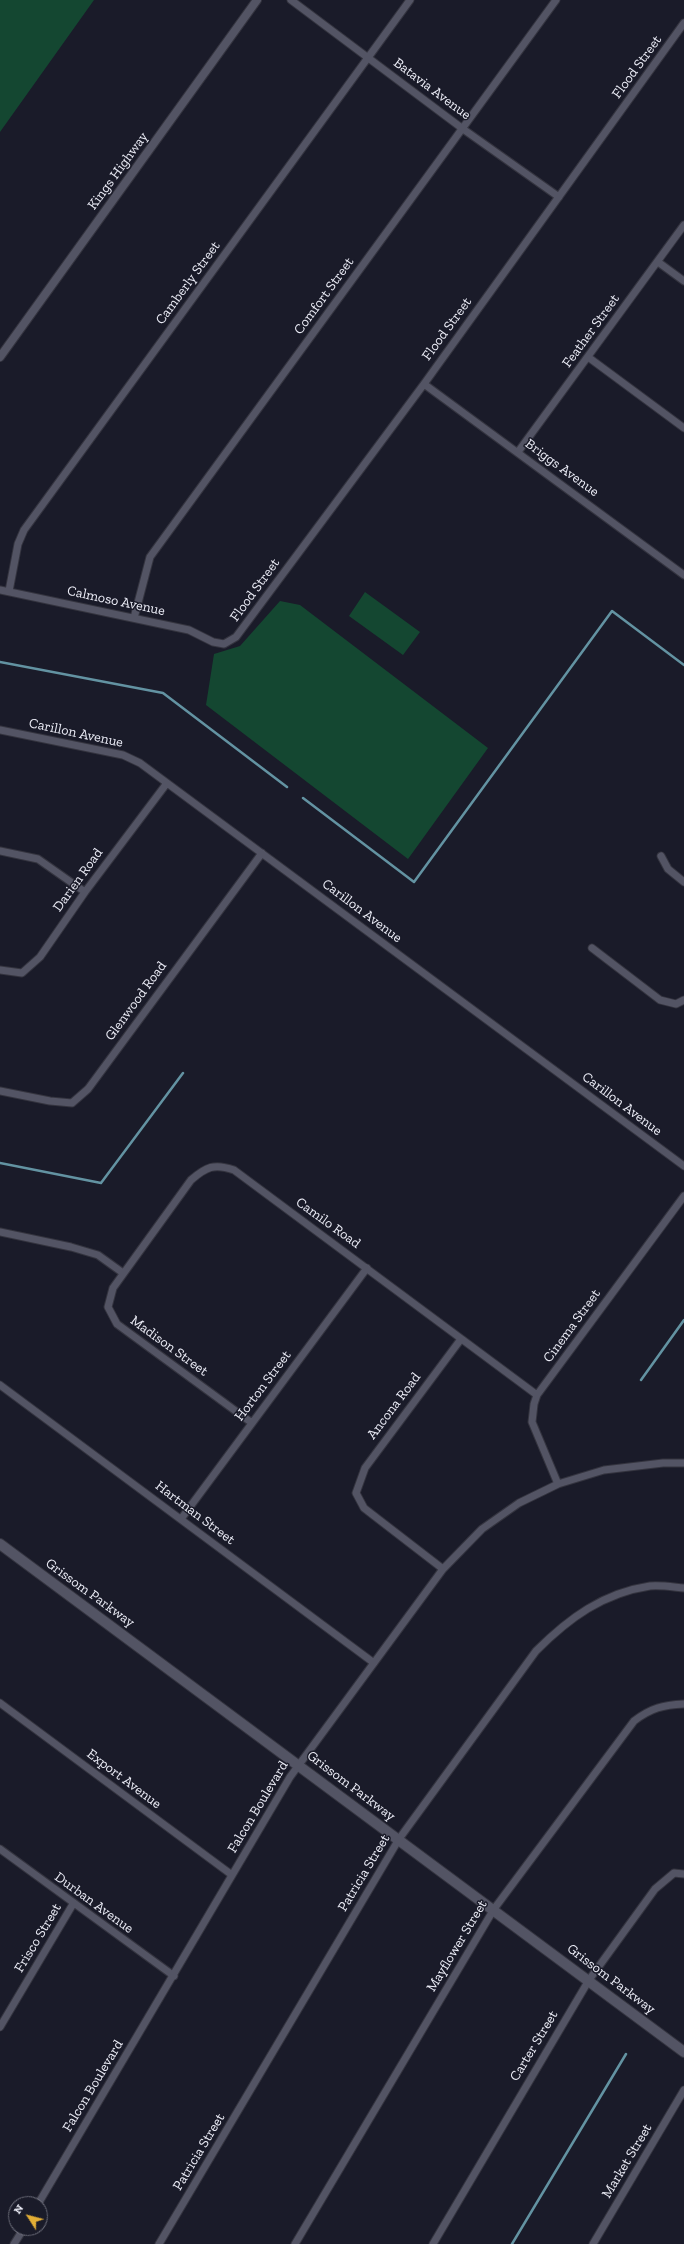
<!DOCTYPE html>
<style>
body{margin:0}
#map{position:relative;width:684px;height:2244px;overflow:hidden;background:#1a1b29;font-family:"Zilla Slab",serif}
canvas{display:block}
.north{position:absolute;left:8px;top:2196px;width:40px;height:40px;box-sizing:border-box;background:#1a1b29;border:1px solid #6e6f7b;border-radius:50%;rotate:306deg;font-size:11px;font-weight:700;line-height:16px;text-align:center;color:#ecedf7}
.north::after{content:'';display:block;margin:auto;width:14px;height:18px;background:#e3ae35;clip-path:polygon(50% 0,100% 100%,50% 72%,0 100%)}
</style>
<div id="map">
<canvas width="684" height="2244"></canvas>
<div class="north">N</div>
</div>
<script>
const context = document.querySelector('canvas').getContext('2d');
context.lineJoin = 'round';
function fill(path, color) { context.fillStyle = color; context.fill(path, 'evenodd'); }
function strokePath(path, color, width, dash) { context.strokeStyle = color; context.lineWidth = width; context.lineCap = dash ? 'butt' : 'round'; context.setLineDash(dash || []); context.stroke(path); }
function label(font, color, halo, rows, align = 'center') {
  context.font = font + ' "Zilla Slab",serif'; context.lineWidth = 3; context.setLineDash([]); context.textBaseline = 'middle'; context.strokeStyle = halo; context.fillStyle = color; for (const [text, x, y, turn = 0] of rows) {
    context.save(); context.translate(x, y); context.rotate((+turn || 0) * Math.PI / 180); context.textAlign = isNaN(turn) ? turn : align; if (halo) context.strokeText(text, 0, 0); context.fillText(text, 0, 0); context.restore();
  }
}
const green = new Path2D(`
 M0 0H94L0 132Z
 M365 592 420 632 403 655 349 616Z
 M280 601 300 605 488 748 408 859 206 705 214 654 240 646Z`);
const stream = new Path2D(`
 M0 662 163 693 287 787
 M303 798 414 882 612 611 684 665
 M0 1163 101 1183 183 1073
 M641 1380 684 1320
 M512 2244 626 2054`);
const minor = new Path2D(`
 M291 0 463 129 559 197
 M658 262 684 281
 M588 357 684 428
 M424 384 684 575
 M518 452 684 225
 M0 590 189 630 213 642 224 644 236 637 424 384 684 23
 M9 591 18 544 24 530 410 0
 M134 618 150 557 556 0
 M0 730 123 755 140 763 684 1166
 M0 851 38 859 85 892
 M661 856 668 869 684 882
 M592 948 660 1000 676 1004 684 1000
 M0 970 22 973 40 957 85 892 167 783
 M0 1091 50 1101 72 1103 88 1089 262 853
 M0 1232 71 1247 98 1255 123 1273
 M0 1385 374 1663
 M252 1423 117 1324 108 1307 113 1288 191 1180C206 1167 214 1163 234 1170L537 1395
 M558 1484 532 1422 534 1404 537 1395 684 1196
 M181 1519 367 1268
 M443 1569 373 1515 364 1508 356 1493 365 1468 461 1339
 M0 1703 232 1875
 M0 1849 174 1976
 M0 2027 73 1904
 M38 2204 290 1777 443 1569 482 1529 519 1503 558 1484 604 1470 663 1463H684
 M14 2244 24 2228
 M159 2244 399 1839 536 1651C569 1618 603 1593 650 1586 661 1585 673 1587 684 1588
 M295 2244 494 1909 634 1721C651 1708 663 1705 684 1704
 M433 2244 589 1980 655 1889 674 1873 684 1874
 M593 2244 684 2090`);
const tertiary = new Path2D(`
 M0 357 257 0`);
const secondary = new Path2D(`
 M0 1544 684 2052`);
const streetNames = [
 ["Flood Street",637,67,-54],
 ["Batavia Avenue",432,89,37],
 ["Kings Highway",118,171,-54],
 ["Camberly Street",188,283,-54],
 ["Comfort Street",324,296,-54],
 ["Flood Street",447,329,-54],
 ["Feather Street",591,331,-54],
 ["Briggs Avenue",562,468,36],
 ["Flood Street",255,590,-54],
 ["Calmoso Avenue",116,601,12],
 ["Carillon Avenue",76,733,12],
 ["Darien Road",78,880,-54],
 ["Carillon Avenue",362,911,37],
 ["Glenwood Road",136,1001,-54],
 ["Carillon Avenue",622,1104,37],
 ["Camilo Road",328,1223,36],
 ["Cinema Street",572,1326,-54],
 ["Madison Street",169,1346,36],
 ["Horton Street",263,1386,-53],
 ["Ancona Road",394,1406,-53],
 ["Hartman Street",195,1513,37],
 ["Grissom Parkway",90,1593,36],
 ["Export Avenue",124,1779,37],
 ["Grissom Parkway",351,1786,37],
 ["Falcon Boulevard",258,1807,-59],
 ["Patricia Street",364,1873,-59],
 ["Durban Avenue",94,1903,36],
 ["Frisco Street",38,1938,-59],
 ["Mayflower Street",457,1946,-59],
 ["Grissom Parkway",611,1979,37],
 ["Carter Street",534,2046,-59],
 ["Falcon Boulevard",93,2086,-59],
 ["Patricia Street",199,2152,-59],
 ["Market Street",627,2161,-59]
];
fill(green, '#144731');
strokePath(stream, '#6393a2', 2.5);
strokePath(minor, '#34343f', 9);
strokePath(tertiary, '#34343f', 10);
strokePath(secondary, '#34343f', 12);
strokePath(minor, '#535464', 7);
strokePath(tertiary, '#535464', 8);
strokePath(secondary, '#535464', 10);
label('14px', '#ecedf7', '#1a1b29', streetNames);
</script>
